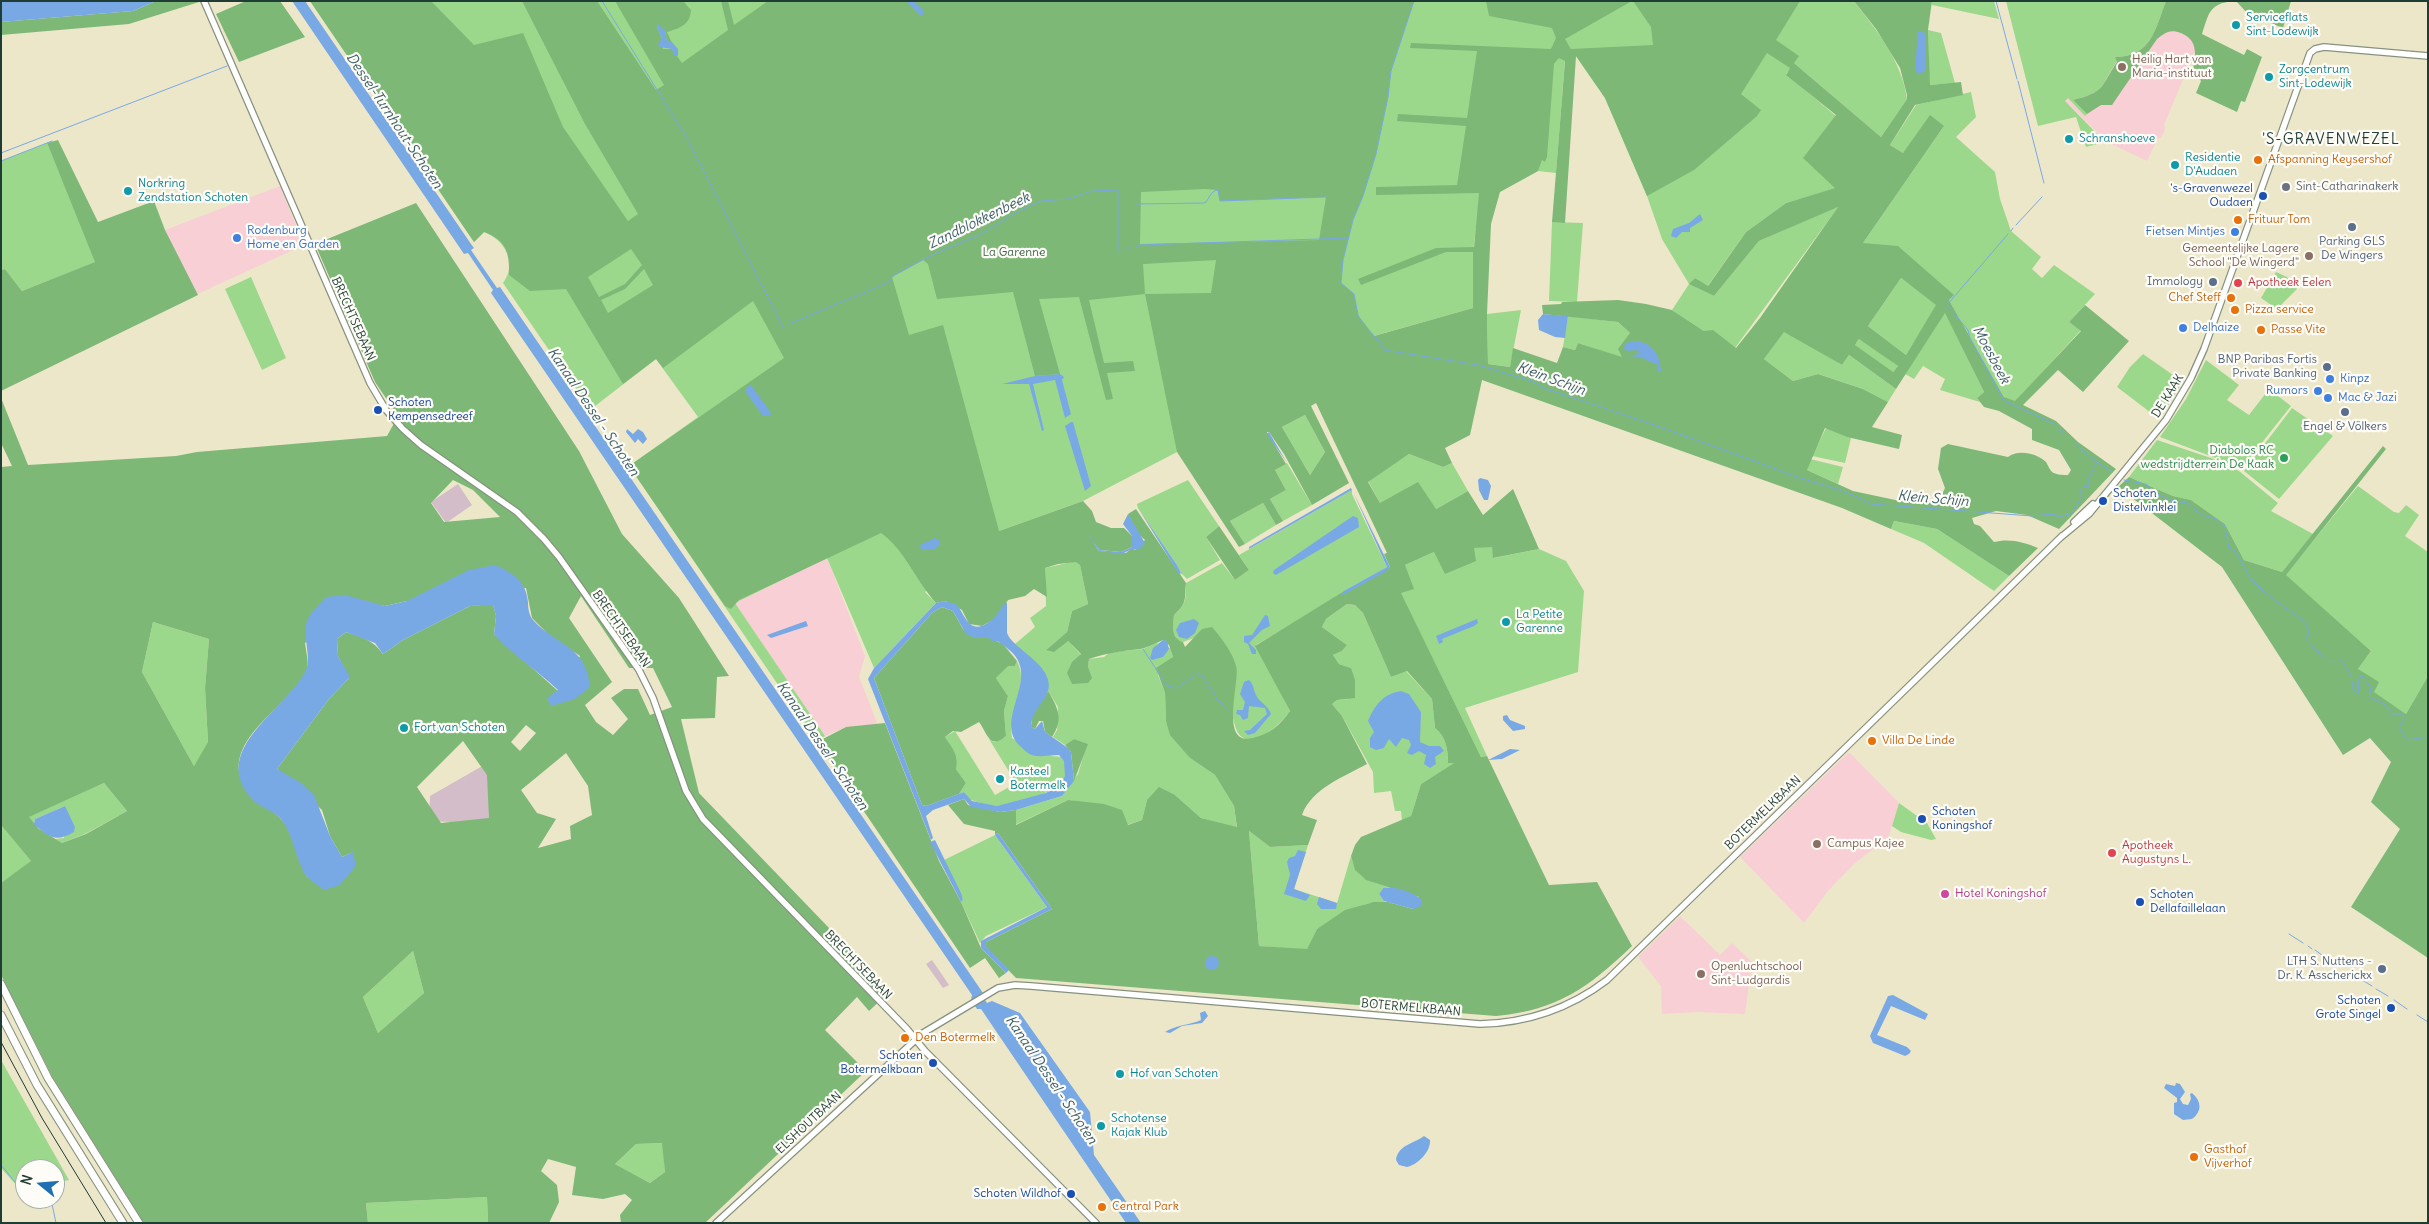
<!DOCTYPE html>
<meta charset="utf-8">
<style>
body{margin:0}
#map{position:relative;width:2429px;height:1224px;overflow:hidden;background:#ede7ca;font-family:Delius,sans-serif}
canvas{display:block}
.frame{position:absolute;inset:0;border:2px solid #1f3d34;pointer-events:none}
.north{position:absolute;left:15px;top:1159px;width:50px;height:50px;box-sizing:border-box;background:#fdfcf7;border:1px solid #a4b0a9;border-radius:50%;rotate:287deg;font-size:14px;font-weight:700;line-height:20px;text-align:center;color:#1f3d34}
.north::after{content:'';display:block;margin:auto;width:18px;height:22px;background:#1f6fb2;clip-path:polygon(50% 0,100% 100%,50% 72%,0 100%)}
</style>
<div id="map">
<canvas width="2429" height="1224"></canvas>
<div class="frame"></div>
<div class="north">N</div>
</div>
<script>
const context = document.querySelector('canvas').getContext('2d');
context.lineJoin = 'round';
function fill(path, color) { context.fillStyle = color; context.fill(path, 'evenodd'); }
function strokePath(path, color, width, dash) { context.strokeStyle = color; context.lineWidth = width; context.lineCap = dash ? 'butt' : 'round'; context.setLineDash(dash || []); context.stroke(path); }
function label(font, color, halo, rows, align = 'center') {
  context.font = font + ' Delius,sans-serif'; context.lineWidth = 4.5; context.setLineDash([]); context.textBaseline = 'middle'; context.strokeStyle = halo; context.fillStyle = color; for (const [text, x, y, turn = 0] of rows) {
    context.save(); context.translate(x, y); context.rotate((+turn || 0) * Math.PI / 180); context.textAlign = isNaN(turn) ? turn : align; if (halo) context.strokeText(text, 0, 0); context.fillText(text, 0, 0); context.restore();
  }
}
const built = new Path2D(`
 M2039 1H2172L2202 34 2164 125 2165 130 2161 138H2158L2147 161 2107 142 2063 99Z
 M280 186 304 245 191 297 165 230Z
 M827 558 865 656 859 677 880 730 846 727 825 736 735 603Z
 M1848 753H1850L1899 803 1889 836 1853 865 1828 891 1804 923 1740 857Z
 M1680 916 1720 955 1732 943 1752 962 1745 1014 1697 1012 1662 1014 1661 986 1638 957Z`);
const industrial = new Path2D(`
 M458 484 472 505 446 523 431 502Z
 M484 765 489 773 490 820 469 823 429 821 430 796Z
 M932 960 949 985 943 988 926 964Z`);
const green = new Path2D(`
 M310 1H1854C1877 31 1902 61 1907 99L1881 137 1794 63 1786 74 1836 116V188L1786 203 1746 232 1707 287 1695 278 1690 284 1714 296 1759 241 1839 206 1735 348 1713 331H1704L1672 310 1689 284 1662 239 1647 196 1605 98 1564 39 1554 64 1559 57 1565 60 1556 173 1538 171 1500 192 1480 193 1473 252V308L1370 337 1177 452 1083 501 999 531 925 592 936 603 874 668 827 558 735 603 825 736 817 742 629 466 698 417 656 359 590 410 503 283C518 263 505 240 484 232L474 242Z
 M1932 1H1994L1999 19 1932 5Z
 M2006 1H2166C2155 30 2151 57 2115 57L2117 61C2100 87 2106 92 2073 100L2087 114 2085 116 2068 98 2065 101 2105 142 2086 147 2076 117 2038 126Z
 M1928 30 1941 33 1955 83 1929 85Z
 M1971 92 1976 117 1956 137 1995 172 2000 199 2011 231 2041 257 2032 269 2042 278 2054 265 2095 294 2069 322 2081 330 2015 402 2004 397 2000 390 1949 300 1953 295 1863 243 1944 126 1903 153 1890 145 1916 105Z
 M47 143 96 262 22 291 5 269 1 270V161Z
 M1552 222 1583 223 1577 302 1549 301Z
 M2276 272 2287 277 2297 289 2277 309 2261 298Z
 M251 277 286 358 262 370 225 289Z
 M1901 278 1937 305 1906 355 1868 326Z
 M1521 310 1510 367 1488 364 1487 314Z
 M1945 312 1984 392 1977 398 1980 402 1940 390 1945 379 1923 366 1914 379 1905 374Z
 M1568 316 1618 322 1630 333 1623 358 1578 343 1575 350 1563 347Z
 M1784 331 1842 365 1849 355 1896 389 1888 402 1863 389 1818 374 1793 381 1764 359Z
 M1860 338 1898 366 1892 373 1855 345Z
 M2143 354 2183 382 2159 419 2117 387 2130 367Z
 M2206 360 2239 385 2227 400 2249 415 2269 389 2291 406 2242 468 2160 437 2186 399Z
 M2292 408 2333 436 2279 499 2244 471Z
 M1305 415 1325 452 1310 475 1282 427Z
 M1826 428 1851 438 1845 463 1812 456Z
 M2157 440 2214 459 2239 471 2278 503 2271 511 2313 534 2282 572 2244 560 2225 524 2191 500 2173 496 2129 477Z
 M1409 454 1443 467 1452 463 1468 491 1436 509 1380 503 1368 481Z
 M1810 459 1843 467 1838 484 1807 470Z
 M1287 463 1312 505 1283 521 1270 499 1286 490 1275 470Z
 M1188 480 1219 526 1206 537 1220 560 1187 579 1182 574 1180 575 1181 573 1177 565 1138 508 1137 504Z
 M2358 486 2394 512 2399 513 2406 505 2419 515 2405 536 2428 552V676L2406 714 2373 692 2358 669 2371 651 2285 575Z
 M1352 490V494L1387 567 1256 645 1290 711C1282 722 1259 746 1243 738 1235 733 1234 721 1232 714 1224 690 1205 661 1194 638L1183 642C1171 638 1173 626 1174 615 1188 602 1185 600 1186 583L1222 563 1235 580 1249 570 1239 555Z
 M1263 503 1276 525 1245 544 1230 521Z
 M1894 521 1937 529 2009 576 1994 591 1924 543 1891 529Z
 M1492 546 1494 558 1539 549 1566 561 1584 591 1578 672 1465 708 1487 756 1481 757 1400 592H1405V565L1434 552Z
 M1076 561 1080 565 1088 604 1072 611 1067 632 1046 650 1068 641 1081 655 1088 667 1089 659 1104 657 1110 652 1143 649 1159 642 1156 646 1170 648 1173 657 1158 675 1165 693 1166 721 1190 758 1215 775 1234 806 1237 828 1201 818 1175 795 1147 800 1142 820 1127 825 1080 802 1068 800 1015 825 1016 810 1062 796 1078 774 1087 744 1074 739 1065 745 1053 737 1057 730 1058 707 1048 691 1047 676 1015 644 1035 627 1030 618 1046 606 1045 568Z
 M1347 604 1355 605 1363 613 1391 677 1406 671 1432 699 1435 728C1446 737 1448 749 1448 763L1456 762 1421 784 1411 816 1402 821 1401 811H1395L1391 791 1374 793 1373 772 1342 716 1332 704 1337 700 1348 699 1351 668 1339 664 1333 655 1342 651 1347 645 1322 627 1326 619Z
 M153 622 209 639 205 688 208 743 194 766 142 672Z
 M1017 661C1030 685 1007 712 1012 738L1040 755 1062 757C1084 788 1027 800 1009 803 1005 804 1001 806 997 806 993 806 975 802 972 800 968 799 967 795 964 792L959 794 966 783 956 769 945 737 955 731 995 795 1016 783 989 739 994 742 1006 736 1004 711 1008 696 996 678 1008 665 1015 666Z
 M104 783 127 811 85 834 62 843 55 839 64 838 65 806 35 819 34 824 28 817Z
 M1899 803 1927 823 1936 839 1931 840 1901 832 1892 826Z
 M1 825 32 862 1 883Z
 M1249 831 1270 847 1308 845 1294 889 1337 903 1351 856C1357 879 1367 880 1388 887L1383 888 1379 894 1385 902 1366 904 1317 929 1307 950 1259 946Z
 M995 835 1047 907 986 936 980 943 961 902 963 900 944 860Z
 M413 951 424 993 378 1033 363 997Z
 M1 1060 69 1180 55 1183V1169H25V1188H19L1 1168Z
 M663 1143 665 1172 650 1183 615 1164 636 1144Z
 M487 1197 488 1223H368L366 1203Z`);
const forest = new Path2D(`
 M156 1 199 2 129 24 1 35V22L133 11Z
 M246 1H280L305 37 239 62 216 14Z
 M310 1H431L474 45 523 33 563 127 628 221 638 214 585 124 522 1H597L656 90 664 85 615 1H683L691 10C690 25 680 28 667 32L671 41H667L665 31 657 27 662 39 663 49H672L682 63 728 30 721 1H728L734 25 768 1H1414L1391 71 1388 97 1376 154 1363 196 1353 220 1343 260 1341 283 1354 294 1358 315 1374 336 1473 308V252H1446L1361 285 1358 279 1436 248 1474 247 1479 193 1376 195V187L1457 185 1466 126 1397 121 1398 114 1467 118 1477 51 1410 48 1411 43 1551 49 1556 38 1552 28 1489 16 1486 1H1632L1565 39 1571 49 1653 45 1651 27 1633 1H1800L1776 40 1799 56 1794 63 1881 137 1907 99V95L1900 68 1876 29 1854 1H1932L1928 30 1930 85 1961 82 1963 95 1915 105 1890 145 1903 153 1930 115 1944 126 1863 243 1898 246 1954 295 1949 300 2000 390 2004 397 2015 401 2081 331 2069 322 2085 305 2129 341 2083 392 2058 370 2023 405 2056 421 2078 442 2116 469 2059 529 2027 515 1996 511 1972 518 1974 524 1980 526 1994 542C2009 538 2024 542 2038 548L2009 576 1937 529 1894 521 1891 529 1842 508 1482 380 1470 435 1445 448 1452 463 1443 467 1409 454 1368 482 1380 503 1418 482 1436 509 1468 491 1483 515 1513 489 1539 549 1493 558 1492 547 1474 548 1476 561 1445 574 1434 552 1405 565 1414 589 1401 593 1481 757 1487 756 1549 885 1597 882 1632 946C1588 988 1558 1010 1496 1016L1016 978 985 946 986 942 1052 909 998 833 995 835V831L964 824 948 805 964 799 968 805 1000 812 1016 810V825L1068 800 1104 804 1122 810 1128 825 1142 820 1147 800 1159 787 1175 795 1201 818 1237 827 1234 806 1215 775 1190 758 1170 735 1166 721 1165 693 1156 668 1173 657 1169 645 1163 640C1156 643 1147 648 1140 649 1122 651 1106 653 1089 659L1088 667 1092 678 1088 683 1072 684 1067 673 1072 662 1081 654 1068 641 1054 652 1046 650 1067 632 1072 611 1088 604 1080 565 1076 562 1058 564 1045 568 1047 597 1034 589 1025 596 1008 600 998 617 982 626 969 624 962 610 945 601 936 603C916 581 905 550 881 533L739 600 731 609 725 606 629 466 784 358 753 301 663 368 656 359 623 384 566 289 530 291 509 275C510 253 506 240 484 232L474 242ZM1767 53 1790 68 1786 75 1836 115 1803 158 1835 188 1786 203 1746 232 1708 286 1695 278 1689 284 1714 296 1759 241 1838 207 1760 318 1736 348 1713 330 1704 331 1672 310 1646 304 1618 300 1562 302 1561 304 1542 305 1543 314 1618 322 1630 333 1618 349 1622 357 1578 343 1575 350 1563 347 1557 363 1513 348 1510 367 1488 364 1487 314 1491 224 1500 192 1538 171 1542 160 1545 162 1547 157 1554 64 1559 58 1565 61 1552 222 1565 223 1576 56 1605 98 1647 196 1694 170 1757 116 1761 110 1741 94ZM1205 189 1218 190 1220 201 1326 197 1319 240 1140 244 1141 192ZM631 249 642 265 625 284 599 297 588 277ZM923 260 928 264 937 299 1013 292 1035 376 1060 374 1039 299 1079 297 1106 400 1113 399 1107 373 1135 371 1133 361 1104 363 1089 300 1145 294 1177 452 1239 547 1245 544 1230 521 1263 503 1276 525 1283 521 1270 499 1286 490 1275 470 1286 464 1267 432H1269L1284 454 1312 505 1349 483 1311 406 1316 403 1387 553 1384 554 1390 567 1341 593 1255 646 1290 711C1280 725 1270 734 1253 738 1218 747 1241 679 1236 666 1232 651 1222 639 1212 627L1202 629 1185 647 1183 642C1171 638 1173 627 1174 615 1188 602 1184 600 1186 583L1136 509 1128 514 1136 532 1145 540 1135 550 1132 548 1126 553 1099 551 1093 542 1100 550 1121 552 1132 547V536L1124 528H1111L1096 522 1092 511 1083 501 999 531 943 325 909 335 892 277ZM1216 260 1211 293 1145 294 1143 264ZM644 269 653 285 608 313 601 300 625 289ZM1901 278 1936 305 1906 355 1868 326ZM1945 313 1984 392 1977 398 1984 407 1999 411 2032 429V440L2059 450 2071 470 2068 475C2063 475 2057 475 2052 472 2049 469 2048 465 2046 462 2037 453 2018 449 2008 457L1948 444 1941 448 1938 469 1945 488 1938 503 1900 501 1853 491 1807 470 1825 428 1847 437 1899 449 1902 435 1872 427 1888 402 1863 389 1818 374 1793 381 1764 359 1784 332 1842 365 1849 355 1896 389ZM1859 339 1898 366 1893 372 1855 345ZM1305 415 1325 452 1310 475 1282 427ZM1347 604 1355 605 1363 613 1391 677 1407 671 1432 699 1435 728C1446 737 1448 749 1448 763H1454L1421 784 1411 816 1361 837 1355 845 1351 856 1355 870 1366 880 1419 897 1413 909 1388 902H1374L1345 910 1317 929 1307 949 1259 946 1249 831 1270 847 1308 845 1317 820 1302 815C1311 789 1345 776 1367 764L1342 716 1332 704 1337 700 1355 698V680L1351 668 1339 664 1333 655 1342 651 1347 645 1322 627 1326 619Z
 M2166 1H2233C2209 4 2209 13 2202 34L2244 55 2247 49 2262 57 2245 102 2241 101 2237 112 2196 93 2201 81 2193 70C2196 54 2198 40 2181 33 2170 29 2166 32 2157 39L2112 105H2101L2087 114 2073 100C2105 92 2100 88 2117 62L2115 57C2151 57 2155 30 2166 1Z
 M2236 1H2291L2283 28 2248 14Z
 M58 140 98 222 154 201 165 230 198 295 1 391V270L5 269 22 291 95 262 47 143Z
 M416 203 579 451 622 534 679 598 729 676 717 677 715 718 681 719 699 793 830 929 886 995 869 1011 857 997 825 1030 866 1071 705 1223H621L620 1215 632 1200 625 1194 603 1199 572 1195 576 1167 548 1159 541 1171 557 1185 559 1202 549 1223H488L487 1197 366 1203 368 1223H144L52 1076 1 975V883L31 861 1 825V467L12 466 1 443V398L28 465 176 456 197 452 387 436 398 416 375 382 315 244ZM453 480 473 490 500 517 444 522 431 503ZM526 588 532 618 548 634 580 656 551 706 558 691 494 634 496 616 493 604 470 606 403 640 383 654C373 640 362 637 346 632L337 639 338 656 349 678 329 699 277 769 322 810 330 836 342 857 353 852 307 877C300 859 294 832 280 818 266 803 248 802 241 779 226 736 294 703 307 669 309 663 306 651 305 643L369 603 385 606 407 601ZM581 596 629 668H653L672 707 650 715 638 689H624L611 698 628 719 613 735 596 722 585 705 612 682 569 618ZM153 622 209 639 205 688 208 742 194 766 142 672ZM526 725 536 733 520 751 511 742ZM463 741 487 775 489 818 441 823 417 787ZM566 753 588 786 592 815 570 826 571 839 538 848 556 819 537 813 521 790ZM104 783 127 811 86 834 62 843 39 829 29 817ZM413 951 424 993 378 1033 363 997ZM662 1143 665 1172 650 1183 615 1164 636 1144Z
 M2383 446 2386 449 2286 575 2371 651 2358 669 2379 682 2374 692 2406 714 2428 676V958L2351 907 2400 829 2371 802 2391 762 2370 738 2343 755 2222 567 2118 487 2129 477 2173 496 2191 500 2225 524 2244 560 2282 572Z
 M1219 526 1249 570 1235 580 1206 537Z
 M942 607 953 611 963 629 971 636 989 638 1003 644 1017 661 1015 666H1008L996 678 1008 696 1004 711 1006 736C989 750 988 734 979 722L961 732 953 731 945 737C952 748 959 755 956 769L966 783 959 794 926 806 922 805 874 678 933 612Z
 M1048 691C1058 708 1064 719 1052 737L1045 732 1043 721H1039L1035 729 1031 727 1032 716Z
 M885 723 939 861 961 902 981 948 1006 973 999 978 985 958 970 968 817 742 846 727Z
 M1074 739 1088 744 1074 781 1071 752 1065 745Z`);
const water = new Path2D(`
 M1 1H156L133 11 1 22Z
 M292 1H305L471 244 474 248 471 250 497 288 500 287 983 993 981 994 987 1003 992 1001 1020 1013 1090 1112 1094 1155 1141 1223H1126L981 1009H977L971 1000 972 995 491 293 493 290 468 253 464 254Z
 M906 1H913L924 11 922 17Z
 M658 24 665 31 667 41H671L678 49V56L674 55 672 49 660 47 658 45 662 39 657 27Z
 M1918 31 1925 33 1926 68 1924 72 1918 74 1915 70Z
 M1700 214 1703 220 1690 228V232H1682L1676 238 1671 236 1673 229 1689 223Z
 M1543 314 1568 316 1565 338 1555 337 1539 330 1538 320Z
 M1632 341C1651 341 1660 353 1661 372H1658V365L1640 357 1627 356 1639 354 1638 350 1629 351 1624 349 1625 344Z
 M1060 374 1064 377 1062 380 1071 414 1065 418 1055 380 1033 384 1044 430 1042 431 1029 384H1002L1035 376Z
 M750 384 769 410 771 415 763 416 745 391Z
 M1071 422H1073L1091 486 1085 491 1065 426Z
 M627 429 633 434 638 429 643 432 647 439 643 444 638 439 635 443 626 432Z
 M1269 432 1287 463 1267 434Z
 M1480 478 1488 480 1491 486 1488 500H1484L1479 490 1478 480Z
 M1351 488 1352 490 1249 549V547Z
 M1353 492 1390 567 1385 572 1341 596 1344 591 1387 567Z
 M1138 508 1177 565 1181 573 1179 574Z
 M1128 514 1145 543 1139 550 1132 549 1122 554 1099 551 1086 532 1100 550 1121 552 1132 547V536L1123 524Z
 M1353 516 1358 518 1359 527 1276 575 1273 573 1274 570Z
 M935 538 939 540 940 545 933 550H921L920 545Z
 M495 565C513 573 526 581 528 602 528 608 529 615 533 620 558 647 586 645 590 687L575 699 551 706 547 698 558 690C537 670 513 656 494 634L496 616 493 605 470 606 403 640 383 654 375 643 346 632 337 639 338 656 350 677 329 699 277 769 301 783 314 795 330 836 342 857 353 852 356 866 340 885 324 890C319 886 313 882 308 878 297 866 294 835 281 819 274 811 261 808 253 800 206 750 288 709 306 670 312 659 302 635 307 621 310 613 320 604 326 597L345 595 385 606 407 601 469 570Z
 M944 601 956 604C961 609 965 620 970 624 983 634 1000 613 1004 603H1007V633L1009 637C1020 653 1060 670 1046 696 1040 706 1031 714 1031 727L1035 729 1042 721 1045 732 1068 748 1071 752 1074 781 1062 796 1016 810 1000 812 971 807 964 799 933 810 926 816 933 838 931 840 868 679 874 668 936 603ZM942 607 953 611 966 634 975 638H989L992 641C998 640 1003 645 1008 649 1044 676 992 719 1020 746 1025 751 1029 755 1036 756 1042 757 1051 755 1059 755L1064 761 1065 776 1062 782 1046 793 997 806 972 801 964 792 926 806 922 805 874 678 933 612Z
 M1265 615 1268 616 1270 626 1262 630 1249 643 1256 650V654H1252L1248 644 1244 642V636L1252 635Z
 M1194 619 1199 623 1195 633 1187 639 1179 637 1176 630 1180 623Z
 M1477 619 1478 623 1474 626 1442 639 1443 642 1439 644 1436 636Z
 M806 621 808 626 771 638 767 635Z
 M1163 640 1167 641 1169 649 1163 657 1152 660 1150 658 1153 648Z
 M1249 680C1254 685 1253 688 1256 695 1259 702 1268 705 1271 714L1255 733 1248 735 1244 731 1250 730 1267 714 1265 708 1249 706 1248 718 1243 720 1240 715 1236 714 1237 710H1243L1245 702 1240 694 1244 682Z
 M1401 691 1409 694 1421 712 1420 742 1429 746H1440L1444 751 1435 757 1436 764 1430 768 1424 764 1426 755 1419 751 1412 755 1407 753 1411 745 1409 740 1402 738 1396 747 1389 739 1384 748 1376 750 1370 747V738L1374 732 1368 721C1375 705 1383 694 1401 691Z
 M1507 715 1510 720 1525 726V729L1513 731 1503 720V716Z
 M1510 749 1520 750 1502 759 1488 760Z
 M65 806 75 827 74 832C56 843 48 837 34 824L35 819Z
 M998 833 1052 909 986 942V946L1009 970 1006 973 981 948V941L1047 907 995 835Z
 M935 840 961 893 963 900 961 902 930 842Z
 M1298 850 1306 852 1294 889 1310 895 1306 901 1284 894 1290 875 1287 862 1289 858 1295 856Z
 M1383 888C1395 886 1413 892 1422 900L1421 906 1413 909 1384 901 1379 894Z
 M1319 897 1337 903 1336 909H1321L1317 904Z
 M1205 963a7 7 0 1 1 14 0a7 7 0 1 1-14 0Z
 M1893 995 1928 1014 1925 1020 1891 1006 1877 1035 1907 1047 1911 1051 1909 1054 1905 1056 1873 1043 1870 1036 1888 996Z
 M1205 1011 1208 1016 1202 1023 1182 1026 1170 1033 1165 1032C1175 1025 1190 1025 1201 1020L1200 1013Z
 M2176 1083 2180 1084 2185 1092 2180 1099 2183 1104 2188 1105 2191 1099 2190 1094 2192 1093C2202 1101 2202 1112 2192 1119L2183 1120 2174 1114V1103L2177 1102V1098L2164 1088 2166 1084 2175 1086Z
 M1424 1136 1430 1140C1431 1152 1417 1165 1407 1167L1399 1165 1396 1160C1398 1145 1413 1144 1424 1136Z`);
const stream = new Path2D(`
 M602 1 687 138 783 327
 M1414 1 1391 71 1388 97 1376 154 1363 196 1353 220 1343 260 1341 283 1354 294 1358 315 1362 323 1380 342 1384 350 1478 365 1532 381 1546 389C1628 415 1709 444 1789 474 1816 484 1847 490 1871 504L2032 516 2054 514 2058 517 2069 514
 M1996 1 2017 79
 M2018 81 2044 183
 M1 153 227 66
 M1 161 52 141
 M1136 204 1205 203C1210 198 1210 191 1218 190L1220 201 1326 197
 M2016 225 2042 197
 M2011 231 2013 228
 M2008 234 1947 305 1968 330 1970 338 2004 401 2053 423C2056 429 2061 430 2065 434 2075 444 2085 454 2097 462
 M1136 247 1140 245 1349 238
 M789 324 880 286 890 281 893 276 928 257 981 234 1021 210 1041 201 1068 199 1092 191 1118 190V250L1131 249
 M2124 480 2146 484 2159 495 2170 500 2187 503 2202 515 2214 518 2225 527 2229 548 2235 551 2251 579 2264 592 2305 622 2309 633 2305 640 2329 662 2342 661 2351 675 2353 689 2359 694 2358 678 2362 676 2371 688 2369 697 2386 705 2392 714H2403L2404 719 2399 727 2407 740 2428 737
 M2072 513 2082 497 2080 490 2083 487 2089 486V477L2097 462 2112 472
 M1143 649 1167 686 1177 688 1198 673 1201 674 1217 699 1231 714
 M2289 934 2303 943
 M2308 946 2312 949
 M2315 950 2326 958
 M2329 960 2340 966
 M2352 974 2372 986
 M2376 989 2388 996
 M2394 1000 2407 1009
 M2417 1015 2428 1022
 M1 1165 19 1187 25 1189
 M51 1199 56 1223`);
const secondary = new Path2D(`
 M204 1 370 383 386 410 403 429 421 445 517 512 544 539 559 557 639 670 653 698 686 791 703 819 907 1029 925 1051 1096 1223
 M2074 522 2093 504
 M2060 538 2089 514 2098 503 2166 420 2191 378 2204 349 2310 53 2315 49 2324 47 2428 56
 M1911 684 2062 536
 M716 1223 923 1033 998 988 1015 985 1031 986 1480 1024C1528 1023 1569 1009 1607 980L1913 682`);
const highway = new Path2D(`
 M1 984 48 1078 139 1223
 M1 1015 37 1085 123 1223`);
const rail = new Path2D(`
 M1 1042 42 1118 106 1223`);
const markers = [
 [2236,25,5,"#0f9aa8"],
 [2122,67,5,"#8d6e63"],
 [2269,77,5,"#0f9aa8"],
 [2069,139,5,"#0f9aa8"],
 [2258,160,5,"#e8710a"],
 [2175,165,5,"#0f9aa8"],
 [2286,187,5,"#6b7280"],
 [128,191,5,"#0f9aa8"],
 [2263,196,5,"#1a4fb4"],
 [2238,220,5,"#e8710a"],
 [2352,227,5,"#5c6f8a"],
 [2235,232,5,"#3f7fe0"],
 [237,238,5,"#3f7fe0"],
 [2309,256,5,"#8d6e63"],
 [2213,282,5,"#5c6f8a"],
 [2238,283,5,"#e0444e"],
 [2231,298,5,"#e8710a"],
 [2235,310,5,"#e8710a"],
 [2183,328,5,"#3f7fe0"],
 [2261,330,5,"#e8710a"],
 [2327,367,5,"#5c6f8a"],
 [2330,379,5,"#3f7fe0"],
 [2318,391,5,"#3f7fe0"],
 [2328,398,5,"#3f7fe0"],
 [378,410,5,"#1a4fb4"],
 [2345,412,5,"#5c6f8a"],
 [2284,458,5,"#2e9e5b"],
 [2103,501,5,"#1a4fb4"],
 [1506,622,5,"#0f9aa8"],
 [404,728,5,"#0f9aa8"],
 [1872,741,5,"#e8710a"],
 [1000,779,5,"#0f9aa8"],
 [1922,819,5,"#1a4fb4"],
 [1817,844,5,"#8d6e63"],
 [2112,853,5,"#e0444e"],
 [1945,894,5,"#d1479c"],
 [2140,902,5,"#1a4fb4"],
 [2382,969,5,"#5c6f8a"],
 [1701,974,5,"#8d6e63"],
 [2391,1008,5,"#1a4fb4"],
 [905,1038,5,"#e8710a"],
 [933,1063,5,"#1a4fb4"],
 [1120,1074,5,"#0f9aa8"],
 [1101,1126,5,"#0f9aa8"],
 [2194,1157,5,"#e8710a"],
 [1071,1194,5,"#1a4fb4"],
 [1102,1207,5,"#e8710a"]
];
const cultureNames = [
 ["Serviceflats",2246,18],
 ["Sint-Lodewijk",2246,32],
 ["Zorgcentrum",2279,70],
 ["Sint-Lodewijk",2279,84],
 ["Schranshoeve",2079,139],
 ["Residentie",2185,158],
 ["D'Audaen",2185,172],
 ["Norkring",138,184],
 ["Zendstation Schoten",138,198],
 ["La Petite",1516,615],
 ["Garenne",1516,629],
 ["Fort van Schoten",414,728],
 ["Kasteel",1010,772],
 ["Botermelk",1010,786],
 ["Hof van Schoten",1130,1074],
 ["Schotense",1111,1119],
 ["Kajak Klub",1111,1133]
];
const educationNames = [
 ["Heilig Hart van",2132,60],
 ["Maria-instituut",2132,74],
 ["Gemeentelijke Lagere",2299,249,"right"],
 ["School \"De Wingerd\"",2299,263,"right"],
 ["Campus Kajee",1827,844],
 ["Openluchtschool",1711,967],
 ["Sint-Ludgardis",1711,981]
];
const foodNames = [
 ["Afspanning Keysershof",2268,160],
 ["Frituur Tom",2248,220],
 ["Chef Steff",2221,298,"right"],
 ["Pizza service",2245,310],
 ["Passe Vite",2271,330],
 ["Villa De Linde",1882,741],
 ["Den Botermelk",915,1038],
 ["Gasthof",2204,1150],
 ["Vijverhof",2204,1164],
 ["Central Park",1112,1207]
];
const worshipNames = [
 ["Sint-Catharinakerk",2296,187]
];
const transitNames = [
 ["'s-Gravenwezel",2253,189],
 ["Oudaen",2253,203],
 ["Schoten",388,403,"left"],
 ["Kempensedreef",388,417,"left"],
 ["Schoten",2113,494,"left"],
 ["Distelvinklei",2113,508,"left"],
 ["Schoten",1932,812,"left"],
 ["Koningshof",1932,826,"left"],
 ["Schoten",2150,895,"left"],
 ["Dellafaillelaan",2150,909,"left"],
 ["Schoten",2381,1001],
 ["Grote Singel",2381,1015],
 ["Schoten",923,1056],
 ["Botermelkbaan",923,1070],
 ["Schoten Wildhof",1061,1194]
];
const shopNames = [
 ["Rodenburg",247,231],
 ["Home en Garden",247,245],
 ["Fietsen Mintjes",2225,232,"right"],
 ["Delhaize",2193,328],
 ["Kinpz",2340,379],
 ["Rumors",2308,391,"right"],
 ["Mac & Jazi",2338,398]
];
const serviceNames = [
 ["Parking GLS",2352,242,"center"],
 ["De Wingers",2352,256,"center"],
 ["Immology",2203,282],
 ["BNP Paribas Fortis",2317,360],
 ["Private Banking",2317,374],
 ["Engel & Völkers",2345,427,"center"],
 ["LTH S. Nuttens -",2372,962],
 ["Dr. K. Asscherickx",2372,976]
];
const parkNames = [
 ["La Garenne",1014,253]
];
const healthNames = [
 ["Apotheek Eelen",2248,283],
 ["Apotheek",2122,846],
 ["Augustyns L.",2122,860]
];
const streetNames = [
 ["BRECHTSEBAAN",353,319,66],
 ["DE KAAK",2168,396,-58],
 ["BRECHTSEBAAN",621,629,55],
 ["BOTERMELKBAAN",1763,813,-44],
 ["BRECHTSEBAAN",858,965,46],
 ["BOTERMELKBAAN",1411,1008,5],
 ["ELSHOUTBAAN",809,1123,-43]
];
const leisureNames = [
 ["Diabolos RC",2274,451],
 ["wedstrijdterrein De Kaak",2274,465]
];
const hotelNames = [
 ["Hotel Koningshof",1955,894]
];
const waterNames = [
 ["Dessel-Turnhout-Schoten",394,121,56],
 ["Zandblokkenbeek",979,221,-26],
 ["Moesbeek",1991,355,62],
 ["Klein Schijn",1551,379,20],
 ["Kanaal Dessel - Schoten",593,412,56],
 ["Klein Schijn",1933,499,5],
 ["Kanaal Dessel - Schoten",822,746,56],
 ["Kanaal Dessel - Schoten",1051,1080,56]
];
const quarterNames = [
 ["'S-GRAVENWEZEL",2331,140]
];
fill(built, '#f7cfd5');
fill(industrial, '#d2bdc8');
fill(green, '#9cd88b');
fill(forest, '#7db877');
fill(water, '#79a9e4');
strokePath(stream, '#79a9e4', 1);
strokePath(secondary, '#86927f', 8);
strokePath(highway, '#86927f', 9);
strokePath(secondary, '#fff', 5.5);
strokePath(highway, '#fff', 7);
strokePath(rail, '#1f3d34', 1);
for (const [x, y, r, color] of markers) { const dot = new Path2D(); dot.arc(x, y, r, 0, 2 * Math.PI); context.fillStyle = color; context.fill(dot); strokePath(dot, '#fdfcf7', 2); }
label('12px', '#0d838f', '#fdfcf7', cultureNames, 'left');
label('12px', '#785e54', '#fdfcf7', educationNames, 'left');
label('12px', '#c56008', '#fdfcf7', foodNames, 'left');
label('12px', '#5b616d', '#fdfcf7', worshipNames, 'left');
label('12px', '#164399', '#fdfcf7', transitNames, 'right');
label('12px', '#366cbe', '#fdfcf7', shopNames, 'left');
label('12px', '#4e5e75', '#fdfcf7', serviceNames, 'right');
label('12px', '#3e644a', '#fdfcf7', parkNames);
label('12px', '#be3a42', '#fdfcf7', healthNames, 'left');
label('12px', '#1f3d34', '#fdfcf7', streetNames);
label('12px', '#27864d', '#fdfcf7', leisureNames, 'right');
label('12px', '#b23c85', '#fdfcf7', hotelNames, 'left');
label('italic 14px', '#3a5d69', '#fdfcf7', waterNames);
context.letterSpacing = '1px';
label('15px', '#1f3d34', '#fdfcf7', quarterNames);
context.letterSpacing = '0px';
</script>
